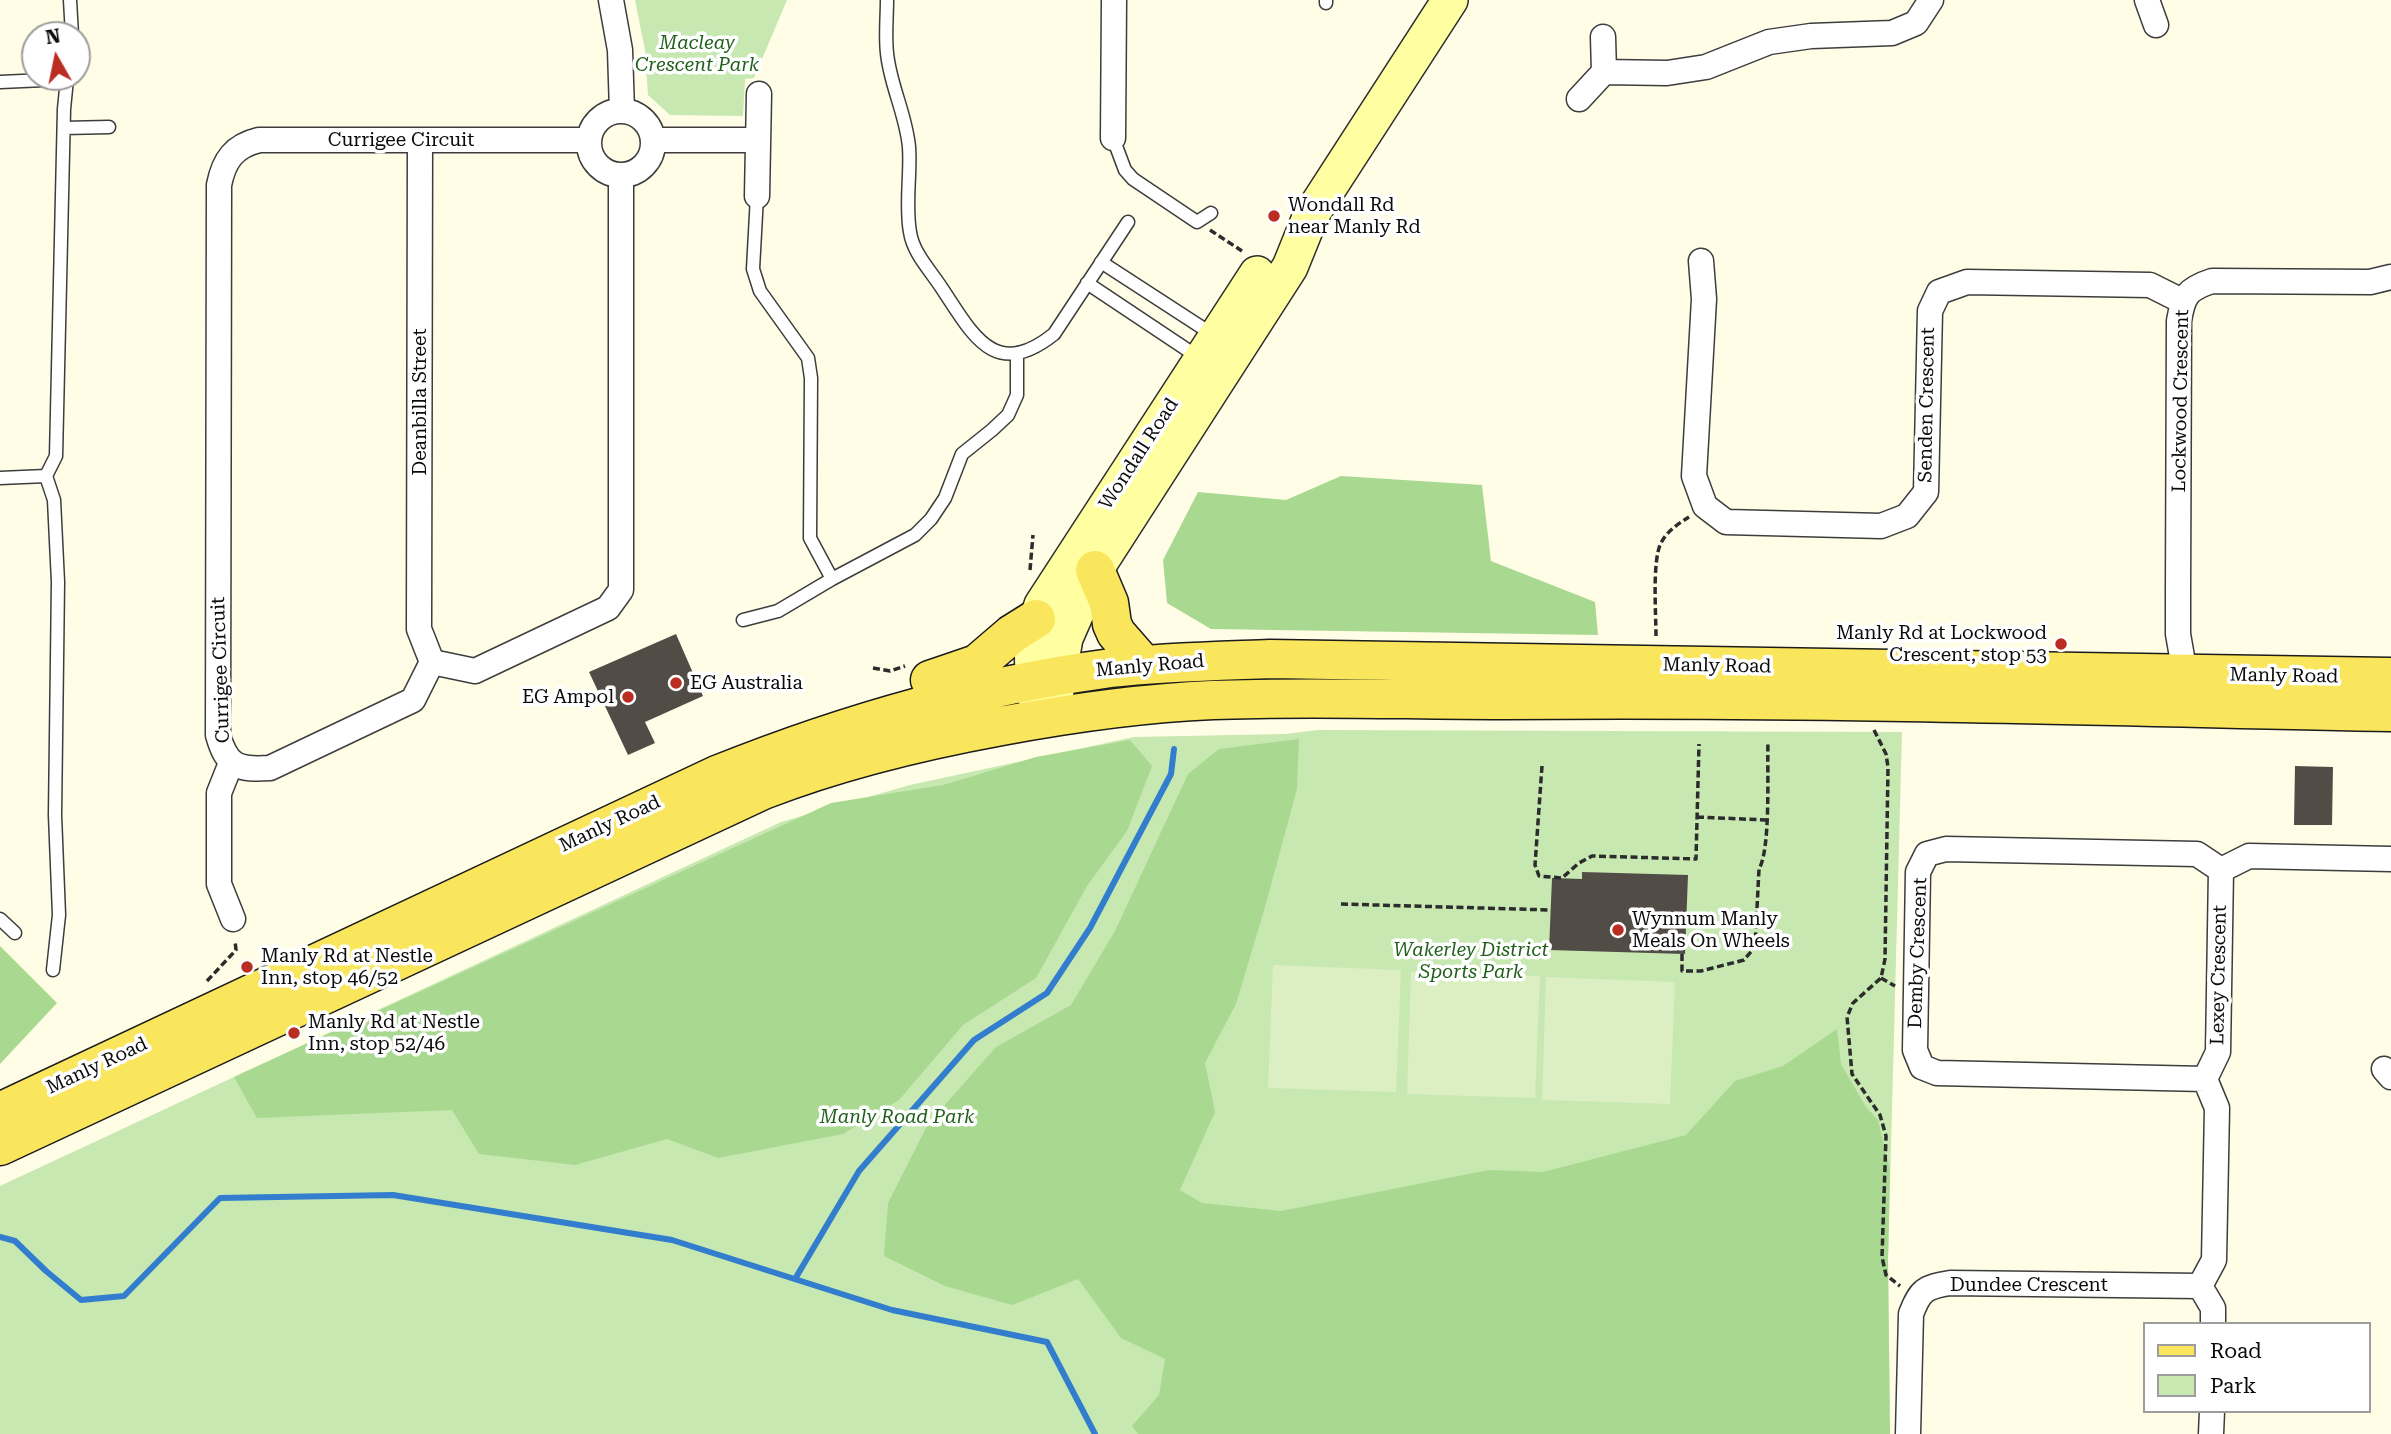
<!DOCTYPE html>
<style>
body{margin:0}
#map{position:relative;width:2391px;height:1434px;overflow:hidden;background:#fffde6;font-family:"Roboto Serif",serif}
canvas{display:block}
.legend{position:absolute;left:2143px;top:1322px;width:228px;height:91px;box-sizing:border-box;background:#fff;border:2px solid #9d9d9d;margin:0;padding:9px 12px;list-style:none;font-size:21px;color:#0a0a0a}
.legend li{display:flex;align-items:center;gap:14px;height:35px}
.legend b{width:35px;border:2px solid #9d9d9d}
.north{position:absolute;left:21px;top:21px;width:70px;height:70px;box-sizing:border-box;background:#fff;border:2px solid #9d9d9d;border-radius:50%;rotate:351deg;font-size:19px;font-weight:700;line-height:28px;text-align:center;color:#0a0a0a}
.north::after{content:'';display:block;margin:auto;width:24px;height:32px;background:#b92d22;clip-path:polygon(50% 0,100% 100%,50% 72%,0 100%)}
</style>
<div id="map">
<canvas width="2391" height="1434"></canvas>
<ul class="legend">
<li><b style="height:9px;background:#fae65c"></b>Road</li>
<li><b style="height:19px;background:#c7e8b1"></b>Park</li>
</ul>
<div class="north">N</div>
</div>
<script>
const context = document.querySelector('canvas').getContext('2d');
context.lineJoin = 'round';
function fill(path, color) { context.fillStyle = color; context.fill(path, 'evenodd'); }
function strokePath(path, color, width, dash) { context.strokeStyle = color; context.lineWidth = width; context.lineCap = dash ? 'butt' : 'round'; context.setLineDash(dash || []); context.stroke(path); }
function label(font, color, halo, rows, align = 'center') {
  context.font = font + ' "Roboto Serif",serif'; context.lineWidth = 7; context.setLineDash([]); context.textBaseline = 'middle'; context.strokeStyle = halo; context.fillStyle = color; for (const [text, x, y, turn = 0] of rows) {
    context.save(); context.translate(x, y); context.rotate((+turn || 0) * Math.PI / 180); context.textAlign = isNaN(turn) ? turn : align; if (halo) context.strokeText(text, 0, 0); context.fillText(text, 0, 0); context.restore();
  }
}
const green = new Path2D(`
 M635 0H787L754 78 745 79 743 116 670 115 648 95 645 50Z
 M1318 730 1902 732 1888 1260 1890 1434H0V1186L781 822 910 785 1134 737 1285 734Z`);
const forest = new Path2D(`
 M1341 476 1482 485 1491 561 1595 602 1598 635 1211 629 1167 603 1163 560 1198 492 1286 500Z
 M1299 739 1297 789 1265 907 1236 1004 1205 1063 1215 1112 1180 1190 1202 1203 1281 1211 1489 1170 1543 1172 1686 1135 1735 1081 1783 1066 1837 1029 1841 1064 1866 1107 1878 1120 1890 1170 1888 1260 1890 1434H1138L1132 1426 1159 1395 1165 1359 1121 1338 1078 1279 1012 1305 945 1286 884 1256 888 1203 928 1124 996 1047 1071 1005 1115 931 1188 774 1219 749Z
 M1130 740 1152 766 1127 831 1087 886 1036 978 963 1025 899 1100 843 1134 718 1158 667 1139 575 1165 479 1154 452 1110 257 1118 234 1077 831 803 943 785 1036 757Z
 M0 946 57 1003 0 1064Z`);
const pitch = new Path2D(`
 M1273 965 1401 970 1396 1092 1268 1088Z
 M1411 972 1540 976 1535 1098 1407 1094Z
 M1546 977 1675 982 1670 1104 1542 1100Z`);
const stream = new Path2D(`
 M0 1237 15 1241 46 1271 81 1300 124 1296 220 1198 393 1195 672 1240 892 1310 1047 1342 1095 1434
 M795 1279 859 1171 974 1040 1047 993 1090 928 1171 774 1174 749`);
const building = new Path2D(`
 M676 634 703 696 645 722 655 743 628 755 589 672Z
 M2295 766 2333 767 2332 825H2294Z
 M1582 872 1688 875 1685 954 1549 950 1552 878 1582 879Z`);
const path = new Path2D(`
 M1210 230 1242 251
 M1030 570 1033 535
 M1656 636C1656 615 1652 560 1661 543 1667 531 1678 524 1689 517
 M873 668 890 671 905 666
 M1874 730 1886 754 1888 767 1885 959 1881 978 1853 1003 1847 1017 1852 1074 1880 1115 1886 1136 1882 1257 1886 1275 1900 1286
 M1542 766 1535 865 1539 876 1562 878 1579 863 1592 856 1696 859 1699 744
 M1697 817 1766 820
 M1341 904 1551 910
 M1682 954V971H1701L1744 960 1755 947 1759 869C1771 848 1767 770 1768 741
 M1881 978 1895 986
 M207 981 236 950 235 941`);
const service = new Path2D(`
 M70 0 72 35
 M887 0C887 17 885 36 887 53 890 85 906 114 909 147 911 174 905 205 910 232 913 253 930 270 941 287 972 333 994 382 1054 334L1128 222
 M1326 3V0
 M0 82 67 79 64 109 56 456 46 476 54 500 58 582 55 815 59 915 53 970
 M64 128 109 127
 M1113 138 1125 170 1133 179 1197 222 1211 213
 M757 196 753 269 760 291 808 358 811 378 810 538 832 579
 M1101 262 1215 336
 M1087 283 1201 359
 M0 478 46 476
 M743 620 778 611 832 579 915 535 931 519 945 498 962 454 992 430 1008 415 1017 395V353
 M0 919 15 933`);
const minor = new Path2D(`
 M611 0 620 50 622 111
 M2147 0 2156 25
 M1603 37 1604 72
 M1579 99 1604 72 1667 73 1706 67 1769 42 1811 36 1892 33 1916 23 1931 0
 M589 143a32 32 0 1 1 64 0a32 32 0 1 1-64 0Z
 M1113 138 1114 0
 M420 140 419 629 432 662
 M589 140H259C234 146 224 160 219 185L218 735C227 767 238 770 270 768L413 700 432 662 475 671 608 608 621 590V175
 M653 140H758
 M757 196 759 94
 M1701 261 1704 299 1694 476 1705 506 1726 522 1881 526 1907 516 1926 492 1930 311 1939 292 1967 282 2150 285 2182 301
 M2185 674 2178 634V591L2179 321C2183 296 2187 289 2212 281L2370 282 2391 277
 M231 763 219 793V884L233 919
 M2384 1069 2391 1077
 M2205 1079 1937 1073 1922 1067 1915 1050 1918 872 1927 854 1946 849 2197 854 2221 870
 M2213 1324V1308L2200 1286 2214 1260 2217 1108 2205 1079 2218 1052 2221 870 2249 856 2391 859
 M1908 1434 1911 1314C1920 1290 1925 1287 1950 1283L2200 1286
 M2211 1434 2212 1411`);
const secondary = new Path2D(`
 M1054 702 1065 638 1095 570 1290 267 1311 215 1450 0
 M1038 709C1032 673 1028 639 1042 605L1257 274`);
const primary = new Path2D(`
 M1095 570 1109 603 1112 624 1116 633 1144 665
 M930 680 977 664 1012 634 1036 619
 M0 1112 717 775C844 724 975 686 1111 668 1163 662 1217 661 1270 659L2391 677
 M0 1146 763 790C840 760 919 741 1001 726 1071 713 1142 703 1213 700 1309 696 1406 700 1502 700 1798 697 2094 706 2391 712`);
const markers = [
 [1274,216,7,"#b92d22"],
 [2061,644,7,"#b92d22"],
 [676,683,7,"#b92d22"],
 [628,697,7,"#b92d22"],
 [1618,930,7,"#b92d22"],
 [247,967,7,"#b92d22"],
 [294,1033,7,"#b92d22"]
];
const parkNames = [
 ["Macleay",697,43],
 ["Crescent Park",697,65],
 ["Wakerley District",1471,950],
 ["Sports Park",1471,972],
 ["Manly Road Park",897,1117]
];
const streetNames = [
 ["Currigee Circuit",401,140],
 ["Lockwood Crescent",2181,401,-89],
 ["Deanbilla Street",420,402,-90],
 ["Senden Crescent",1927,405,-89],
 ["Wondall Road",1139,454,-57],
 ["Manly Road",1150,666,-5],
 ["Manly Road",1717,666,1],
 ["Currigee Circuit",221,670,-92],
 ["Manly Road",2284,676,1],
 ["Manly Road",610,824,-25],
 ["Demby Crescent",1918,953,-88],
 ["Lexey Crescent",2219,975,-89],
 ["Manly Road",97,1066,-25],
 ["Dundee Crescent",2029,1285]
];
const poiNames = [
 ["Wondall Rd",1288,205],
 ["near Manly Rd",1288,227],
 ["Manly Rd at Lockwood",2047,633,"right"],
 ["Crescent, stop 53",2047,655,"right"],
 ["EG Australia",690,683],
 ["EG Ampol",614,697,"right"],
 ["Wynnum Manly",1632,919],
 ["Meals On Wheels",1632,941],
 ["Manly Rd at Nestle",261,956],
 ["Inn, stop 46/52",261,978],
 ["Manly Rd at Nestle",308,1022],
 ["Inn, stop 52/46",308,1044]
];
fill(green, '#c7e8b1');
fill(forest, '#a9d991');
fill(pitch, '#dbefc3');
strokePath(stream, '#327dcd', 6);
fill(building, '#524c46');
strokePath(service, '#3d3d3d', 15);
strokePath(minor, '#3d3d3d', 27);
strokePath(secondary, '#2c2c2c', 38);
strokePath(primary, '#1b1b1b', 41);
strokePath(path, '#2c2c2c', 3.5, [7, 3.5]);
strokePath(service, '#fff', 12);
strokePath(minor, '#fff', 24);
strokePath(secondary, '#ffffa1', 35);
strokePath(primary, '#fae65c', 38);
for (const [x, y, r, color] of markers) { const dot = new Path2D(); dot.arc(x, y, r, 0, 2 * Math.PI); context.fillStyle = color; context.fill(dot); strokePath(dot, '#fff', 2.5); }
label('italic 19px', '#21601b', '#fff', parkNames);
label('19px', '#0a0a0a', '#fff', streetNames);
label('19px', '#0a0a0a', '#fff', poiNames, 'left');
</script>
